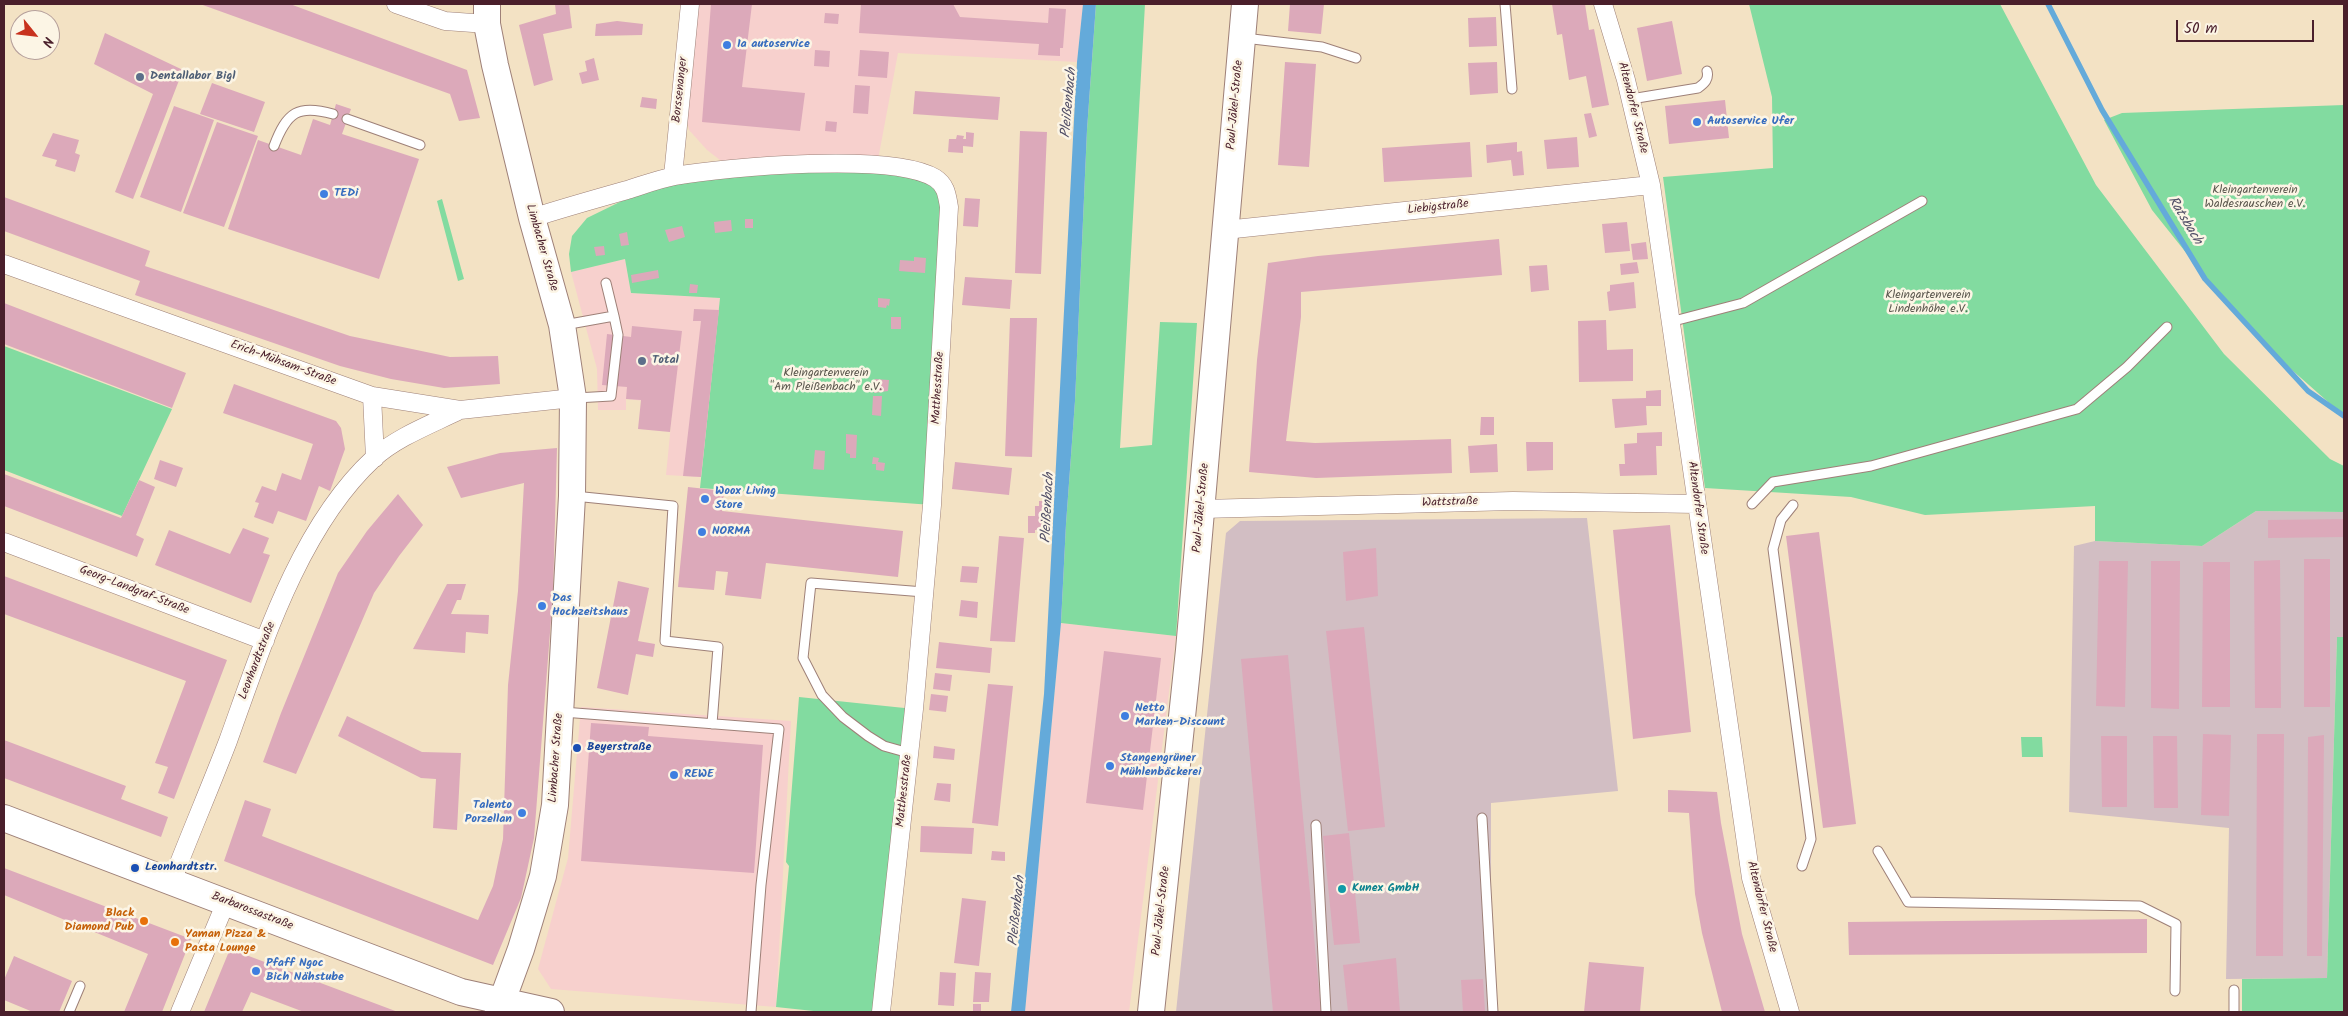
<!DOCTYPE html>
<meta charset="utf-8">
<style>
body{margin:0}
#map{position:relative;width:2348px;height:1016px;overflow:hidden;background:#f3e2c4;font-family:Kalam,sans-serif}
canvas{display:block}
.frame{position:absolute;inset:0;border:5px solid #4a1f2b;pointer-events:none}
.north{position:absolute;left:10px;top:10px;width:50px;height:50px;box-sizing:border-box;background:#fcf5e5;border:1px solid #b59f9b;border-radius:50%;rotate:119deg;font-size:14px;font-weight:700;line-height:20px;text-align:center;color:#4a1f2b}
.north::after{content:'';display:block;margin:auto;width:18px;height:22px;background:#c8321e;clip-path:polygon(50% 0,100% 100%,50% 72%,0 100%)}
.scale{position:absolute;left:2176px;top:20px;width:138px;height:22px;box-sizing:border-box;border:2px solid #4a1f2b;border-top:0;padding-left:6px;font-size:15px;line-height:18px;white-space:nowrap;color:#4a1f2b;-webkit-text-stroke:4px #fcf5e5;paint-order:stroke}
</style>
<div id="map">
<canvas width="2348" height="1016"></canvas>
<div class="frame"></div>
<div class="north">N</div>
<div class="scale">50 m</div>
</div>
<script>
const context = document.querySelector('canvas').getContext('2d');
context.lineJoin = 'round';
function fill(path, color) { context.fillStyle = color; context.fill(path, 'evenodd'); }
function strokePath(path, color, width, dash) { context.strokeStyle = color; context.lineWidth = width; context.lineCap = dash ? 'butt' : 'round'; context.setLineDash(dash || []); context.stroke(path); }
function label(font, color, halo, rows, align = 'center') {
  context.font = font + ' Kalam,sans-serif'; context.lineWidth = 5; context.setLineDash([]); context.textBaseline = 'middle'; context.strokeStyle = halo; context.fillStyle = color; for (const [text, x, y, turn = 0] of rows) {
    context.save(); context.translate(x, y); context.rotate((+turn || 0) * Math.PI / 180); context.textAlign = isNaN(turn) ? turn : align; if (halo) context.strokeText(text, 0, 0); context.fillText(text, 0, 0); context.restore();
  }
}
const built = new Path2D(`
 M698 4H1083L1077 62 898 53 877 165 737 168 720 160 707 150 689 130 686 115Z
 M625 259 631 293 720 298 701 477 666 475 673 404 626 399V410H598L597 369 571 272Z
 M1061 623 1176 636 1129 1012H1025Z
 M581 707 791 721 776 1007 551 989 538 969 568 858Z`);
const industrial = new Path2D(`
 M2256 511 2344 512V637H2337L2327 978 2226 979 2229 828 2069 812 2074 546 2095 541 2202 546Z
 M1587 518 1618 791 1491 803V1012H1176L1226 533 1240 521Z`);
const green = new Path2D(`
 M1096 4H1145L1120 448 1152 445 1160 322 1197 323 1176 636 1061 623 1066 524 1075 401 1087 130Z
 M1749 4H2000L2096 185 2224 354 2330 459 2344 466V512L2256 511 2202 546 2095 541V506L1925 515 1851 497 1705 488 1663 177 1773 168 1772 97Z
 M2344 105V416L2275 355 2219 294 2152 210 2104 120 2122 113Z
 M877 165 946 189 932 505 700 488 720 298 631 293 625 259 571 272 569 254 572 236 587 218 673 176Z
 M442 199 464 279 458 281 437 201Z
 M4 346 172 409 122 516 4 470Z
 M2337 637H2344V1012H2242V979L2327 978Z
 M799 697 914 709 881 1012H823L776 1007 789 866 786 862Z
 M2021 737H2042L2043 757H2022Z`);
const water = new Path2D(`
 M1083 4H1096L1087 130 1075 401 1066 524 1061 623 1025 1012H1011L1044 694 1077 62Z`);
const stream = new Path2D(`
 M2048 4 2102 110 2205 279 2308 391 2344 416`);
const building = new Path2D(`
 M200 4H290L467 70 480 118 459 121 450 94Z
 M555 4H569L572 28 543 34 553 80 534 86 519 25 556 14Z
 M711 4H752L742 87 805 93 800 131 702 122Z
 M861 4H953L960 17 1048 23 1049 8 1066 9 1063 48H1060V56L1038 55 1039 44 859 33Z
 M1290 4H1324L1321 34 1288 31Z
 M1552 4H1585L1589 30 1594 29 1609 105 1592 108 1586 76 1569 80 1562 34 1557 35Z
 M825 13 839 14 838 24 824 23Z
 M1496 17 1497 46 1469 47 1468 18Z
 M617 21 643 24 642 35 595 36 596 24Z
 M1672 21 1682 74 1647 81 1637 28Z
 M105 33 183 70 133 199 115 192 153 94 94 64Z
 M815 50 830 51 829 67 814 66Z
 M860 50 889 52 887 78 858 76Z
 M594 58 599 80 582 84 579 73 587 71 585 61Z
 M1285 62 1316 64 1309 167 1278 165Z
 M1497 62 1498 93 1470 95 1468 63Z
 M212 83 265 102 254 132 200 114Z
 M855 85 870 86 868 114 853 113Z
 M915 91 1000 97 998 120 913 114Z
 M642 97 657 99 656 109 640 107Z
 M1725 100 1729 138 1669 144 1665 106Z
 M336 104 351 109 342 134 419 159 379 279 228 229 258 140 301 155 313 119 330 125Z
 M174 106 214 120 181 212 140 197Z
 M1591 113 1597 136 1589 138 1584 114Z
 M826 121 837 122 836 132 825 131Z
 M217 122 258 136 224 227 183 213Z
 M1020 131 1047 132 1041 274 1015 273Z
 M966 132 974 133 973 147 963 146V153L948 152 949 139H956L957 135 964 136 963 139H966Z
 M53 133 79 140 75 153 80 155 75 172 55 166 57 160 42 156Z
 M1577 137 1579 167 1547 169 1544 140Z
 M1470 142 1472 177 1384 182 1382 148Z
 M1517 142V152L1522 151 1524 175 1513 176 1511 160 1487 163 1486 145Z
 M4 197 150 251 145 266 350 336 450 357 498 356 500 384 444 388 391 379 340 366 135 295 140 281 4 231Z
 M965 198 980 199 978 227 963 226Z
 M745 219H753V228H745Z
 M731 220 732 231 715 233 714 222Z
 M1627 222 1630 251 1605 253 1602 224Z
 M682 226 685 237 669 242 665 230Z
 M627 232 629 245 621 246 619 234Z
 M1499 239 1502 275 1301 292V317L1286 441 1315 443 1451 439 1452 473 1316 478 1249 472 1257 360 1268 263 1318 256Z
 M1646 242 1648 259 1633 260 1631 244Z
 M604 246 605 255 596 256 594 247Z
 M914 257 926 258 925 273 899 271 900 260 914 261Z
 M1637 262 1639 273 1621 275 1620 264Z
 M1547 265 1549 290 1531 292 1529 266Z
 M658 270 659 278 632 283 631 275Z
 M965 277 1012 280 1010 309 962 305Z
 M1634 282 1636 308 1609 311 1607 292 1610 291V285Z
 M690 284 698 285 697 293H689Z
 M878 298 890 299 889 306 887 305 886 308 878 307Z
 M4 303 186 373 172 408 4 344Z
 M694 309 719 310 701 477 683 476 701 321H693Z
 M891 317H901V329H891Z
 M1010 318H1037L1032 457 1005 456Z
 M1606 320 1607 350 1633 349V381L1579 382 1578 321Z
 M632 326 682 331 670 432 638 429 641 400 626 399 627 387 602 385 607 334 631 337Z
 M875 379 889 380 888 391 874 393Z
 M234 384 336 421 341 428 345 449 330 491 319 486 306 521 278 511 273 524 254 517 259 503 255 502 262 486 276 491 282 473 301 480 313 444 223 413Z
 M1661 390V406H1646L1647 425 1615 428 1612 399 1646 398V391Z
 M873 396H882L881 416 872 415Z
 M1481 417H1494V435H1480Z
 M1662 432V446H1656L1657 475 1620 476 1619 464H1625L1624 444 1637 443V433Z
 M846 434 857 435 856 458H850V454L846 453Z
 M1526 442H1553V470L1527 471Z
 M1497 444 1498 472 1470 473 1468 446Z
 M557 448 553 594 534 838 521 898 493 965 224 861 245 800 271 809 262 836 478 920 493 886 503 839 508 685 518 591 524 483 461 498 447 467 500 453Z
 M815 450 825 451 824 470 813 469Z
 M873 457 879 458 878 462 885 463 884 471 876 470V464H872Z
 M160 460 183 468 176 487 154 479Z
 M955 462 1012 468 1009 495 952 489Z
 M4 474 121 518 139 480 155 487 136 535 144 539 137 557 4 506Z
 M688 487 724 491 722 511 903 531 898 577 766 563 761 599 725 595 728 572 716 571 714 590 678 587Z
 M398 494 423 525 399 556 374 593 296 774 263 762 281 713 338 573 367 531Z
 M1039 501H1048L1044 531 1035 530V533H1028V516H1035V506H1039Z
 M2344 519V537L2268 538V520Z
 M1670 525 1691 732 1633 739 1613 530Z
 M243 528 269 538 263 553 270 555 251 603 155 565 169 530 230 554Z
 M1819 532 1856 824 1823 828 1786 536Z
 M999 536 1024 538 1015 642 990 641Z
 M1376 548 1378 596 1346 601 1343 552Z
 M2304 559H2330V707H2304Z
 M2280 560 2281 708H2255L2254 561Z
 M2099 561H2128L2125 707 2096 706Z
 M2151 561H2180L2179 709 2151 708Z
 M2203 562H2230V707H2202Z
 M962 566 979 567 977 583 960 582Z
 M4 576 227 660 174 799 158 793 168 767 155 763 186 681 4 614Z
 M618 581 649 588 638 641 655 644 653 657 636 654 628 695 597 688Z
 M447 584H466L461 600H457L451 614 489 615 488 634 466 632 465 653 413 649Z
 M961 600 978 602 977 618 959 616Z
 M1364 627 1385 827 1348 831 1326 631Z
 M939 642 992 648 990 673 936 668Z
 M1104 651 1161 658 1143 810 1086 803Z
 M1288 655 1321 1012H1273L1241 659Z
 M935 673 952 675 950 691 933 689Z
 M988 684 1013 686 998 826 972 823Z
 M931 694 948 696 946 712 929 710Z
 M347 716 422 752 461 753 457 830 433 828 436 779 421 778 338 736Z
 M591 723 649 727 648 736 763 745 754 873 581 861Z
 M2203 734 2231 735 2229 816 2201 815Z
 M2257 734H2284L2283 956H2256Z
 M2324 735 2322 956H2307L2308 737Z
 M2101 736H2127V807H2102Z
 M2153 736H2177L2178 808H2154Z
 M4 740 126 786 121 799 168 817 161 837 4 778Z
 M934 746 955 749 954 760 933 758Z
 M937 783 951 784 950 802 934 800Z
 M1668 790 1717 792 1721 823 1742 934 1765 1012H1722L1702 933 1695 894 1689 813 1668 812Z
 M921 826 974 828 972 854 920 852Z
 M1349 833 1360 943 1334 945 1323 836Z
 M992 851 1005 852V861L991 860Z
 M4 868 191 939 162 1012H124L148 954 4 895Z
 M962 898 986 901 979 966 954 963Z
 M2147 919V953L1849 955 1848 922Z
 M230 949 398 1012H304L251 992 242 1012H204Z
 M14 956 72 981 59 1012H33L4 1000V980Z
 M1396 958 1400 1012H1348L1343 965Z
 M1589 962 1644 967 1640 1012H1584Z
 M940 972 956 973 954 1006 938 1005Z
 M975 972 991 973 989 1002H973Z
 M1483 979 1485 1012H1463L1461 980Z
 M973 1004H981V1012H973Z`);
const lane = new Path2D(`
 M1505 4 1512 89
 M1244 38 1322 47 1356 58
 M1631 99 1698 88C1705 83 1709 79 1707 71
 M347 119 420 145
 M274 146C287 112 298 104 333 114
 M606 283 614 316
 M1670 322 1743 303 1922 201
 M564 325 614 316 618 335 611 396 576 398
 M574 496 673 506 665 641 718 647 712 724
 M1752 504 1773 482 1871 466 2077 409 2127 367 2167 327
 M1793 505 1781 520 1773 549 1811 839 1802 866
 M563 712 779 729 761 885 751 1012
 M909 753 884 746 868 736 843 717 822 695 803 658 811 583 924 592
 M1482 818 1493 1012
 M1316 825 1326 1012
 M1878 851 1908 902 2140 906 2176 924 2175 991
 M69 1012 80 986
 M2234 1012V990`);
const street = new Path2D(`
 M396 4 445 21 487 24
 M1603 4 1626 80 1651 185 1751 878 1790 1012
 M673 176 690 4
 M532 218C563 208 595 199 627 190 643 185 659 179 675 176 726 167 893 152 935 178 946 185 947 195 949 207L932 505 914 709 881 1012
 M1225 230 1651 185
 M4 264 372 396 460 410 573 398
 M372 396 375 458
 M1202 509 1513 501 1697 504
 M4 542 265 641
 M172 881C190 834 210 788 228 741 262 647 299 527 374 458 397 437 432 424 460 410
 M180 1012 226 902`);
const secondary = new Path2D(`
 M487 4V24L495 65 532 218 562 325 573 398 572 496 555 805 543 876 521 949 498 1012
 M4 818 461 992 551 1012
 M1151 1012 1189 650 1245 4`);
const markers = [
 [727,45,5,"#3f7fe0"],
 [140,77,5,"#5c6f8a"],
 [1697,122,5,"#3f7fe0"],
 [324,194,5,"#3f7fe0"],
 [642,361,5,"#5c6f8a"],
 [705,499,5,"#3f7fe0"],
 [702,532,5,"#3f7fe0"],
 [542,606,5,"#3f7fe0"],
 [1125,716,5,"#3f7fe0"],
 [577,748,5,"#1a4fb4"],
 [1110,766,5,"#3f7fe0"],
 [674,775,5,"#3f7fe0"],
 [522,813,5,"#3f7fe0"],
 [135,868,5,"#1a4fb4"],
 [1342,889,5,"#0f9aa8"],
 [144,921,5,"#e8710a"],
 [175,942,5,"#e8710a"],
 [256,971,5,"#3f7fe0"]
];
const shopNames = [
 ["1a autoservice",737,45],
 ["Autoservice Ufer",1707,122],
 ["TEDi",334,194],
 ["Woox Living",715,492],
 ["Store",715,506],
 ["NORMA",712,532],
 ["Das",552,599],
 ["Hochzeitshaus",552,613],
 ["Netto",1135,709],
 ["Marken-Discount",1135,723],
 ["Stangengrüner",1120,759],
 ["Mühlenbäckerei",1120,773],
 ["REWE",684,775],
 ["Talento",512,806,"right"],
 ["Porzellan",512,820,"right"],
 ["Pfaff Ngoc",266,964],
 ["Bich Nähstube",266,978]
];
const serviceNames = [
 ["Dentallabor Bigl",150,77],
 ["Total",652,361]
];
const streetNames = [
 ["Borssenanger",681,90,-84],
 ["Paul-Jäkel-Straße",1236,105,-85],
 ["Altendorfer Straße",1632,108,76],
 ["Liebigstraße",1438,208,-6],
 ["Limbacher Straße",541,248,74],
 ["Erich-Mühsam-Straße",283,364,20],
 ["Matthesstraße",939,388,-87],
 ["Wattstraße",1450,503,-2],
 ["Paul-Jäkel-Straße",1202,508,-85],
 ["Altendorfer Straße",1697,508,82],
 ["Georg-Landgraf-Straße",134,591,21],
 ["Leonhardtstraße",258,661,-69],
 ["Limbacher Straße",557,758,-86],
 ["Matthesstraße",905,791,-84],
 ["Altendorfer Straße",1761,907,76],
 ["Paul-Jäkel-Straße",1162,911,-84],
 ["Barbarossastraße",252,912,21]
];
const parkNames = [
 ["Kleingartenverein",2255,191],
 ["Waldesrauschen e.V.",2255,205],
 ["Kleingartenverein",1928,296],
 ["Lindenhöhe e.V.",1928,310],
 ["Kleingartenverein",826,374],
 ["\"Am Pleißenbach\" e.V.",826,388]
];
const transitNames = [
 ["Beyerstraße",587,748],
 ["Leonhardtstr.",145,868]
];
const cultureNames = [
 ["Kunex GmbH",1352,889]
];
const foodNames = [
 ["Black",134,914],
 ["Diamond Pub",134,928],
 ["Yaman Pizza &",185,935,"left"],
 ["Pasta Lounge",185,949,"left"]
];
const waterNames = [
 ["Pleißenbach",1070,103,-85],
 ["Ratsbach",2184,221,59],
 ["Pleißenbach",1049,508,-87],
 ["Pleißenbach",1018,911,-84]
];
fill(built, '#f7d0cd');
fill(industrial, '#d2bec3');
fill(green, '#82dba0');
fill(water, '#64aada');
strokePath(stream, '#64aada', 5.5);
fill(building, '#dca9ba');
strokePath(lane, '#9e8078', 11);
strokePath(street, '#9e8078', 19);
strokePath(secondary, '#9e8078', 28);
strokePath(lane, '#fff', 9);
strokePath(street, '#fff', 18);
strokePath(secondary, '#fff', 26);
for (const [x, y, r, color] of markers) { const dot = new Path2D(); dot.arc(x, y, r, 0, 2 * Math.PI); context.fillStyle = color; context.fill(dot); strokePath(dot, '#fcf5e5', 2); }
label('bold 12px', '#366cbe', '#fcf5e5', shopNames, 'left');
label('bold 12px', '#4e5e75', '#fcf5e5', serviceNames, 'left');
label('12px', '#4a1f2b', '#fcf5e5', streetNames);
label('12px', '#5b574e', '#fcf5e5', parkNames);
label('bold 12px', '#164399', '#fcf5e5', transitNames, 'left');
label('bold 12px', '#0d838f', '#fcf5e5', cultureNames, 'left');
label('bold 12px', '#c56008', '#fcf5e5', foodNames, 'right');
label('italic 14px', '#535068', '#fcf5e5', waterNames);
</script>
